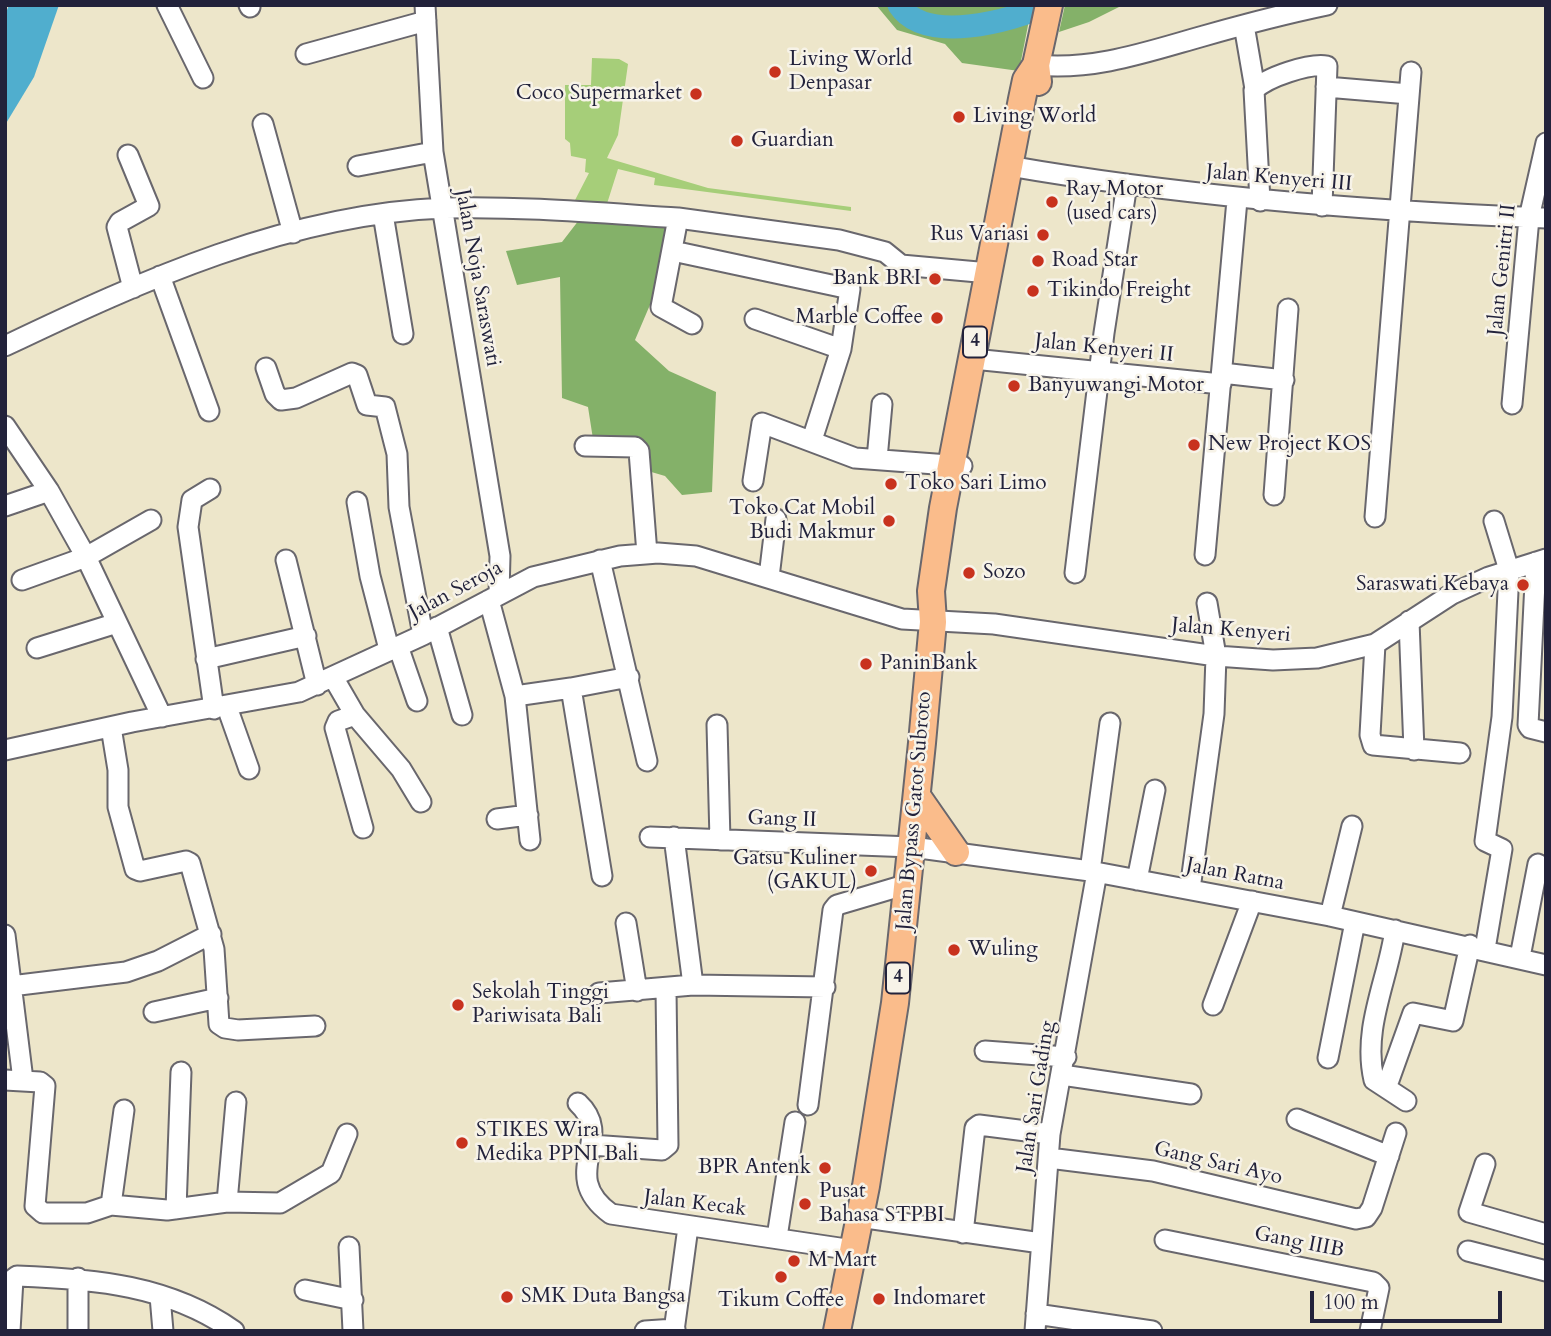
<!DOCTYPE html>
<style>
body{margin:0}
#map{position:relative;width:1551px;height:1336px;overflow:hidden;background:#ede6ca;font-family:Cardo,serif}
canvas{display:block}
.frame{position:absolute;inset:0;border:7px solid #22223b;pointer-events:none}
.scale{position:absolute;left:1310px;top:1291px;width:192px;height:32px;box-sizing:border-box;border:4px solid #22223b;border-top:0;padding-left:9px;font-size:21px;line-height:24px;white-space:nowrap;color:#22223b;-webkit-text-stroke:5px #f7f3e8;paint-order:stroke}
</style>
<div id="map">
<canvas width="1551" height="1336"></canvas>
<div class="frame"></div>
<div class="scale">100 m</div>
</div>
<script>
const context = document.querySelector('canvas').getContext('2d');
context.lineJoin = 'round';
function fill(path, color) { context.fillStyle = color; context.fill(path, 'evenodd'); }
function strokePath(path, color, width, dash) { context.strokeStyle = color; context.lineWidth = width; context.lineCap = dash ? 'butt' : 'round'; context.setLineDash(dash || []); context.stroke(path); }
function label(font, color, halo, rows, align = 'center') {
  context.font = font + ' Cardo,serif'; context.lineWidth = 5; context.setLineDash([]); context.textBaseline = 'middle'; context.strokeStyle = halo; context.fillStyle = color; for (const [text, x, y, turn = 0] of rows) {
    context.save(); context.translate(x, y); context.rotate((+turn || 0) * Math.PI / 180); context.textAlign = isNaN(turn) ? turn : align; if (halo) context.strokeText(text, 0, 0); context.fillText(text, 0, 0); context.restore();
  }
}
const green = new Path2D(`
 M592 58 619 59 628 64 618 135 607 158 708 188 851 207V211L654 185 655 178 618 169 605 210 573 204 589 173 585 172 586 159 571 156 570 143 565 139V85H591Z`);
const forest = new Path2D(`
 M876 5H1032L1019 71 962 63 945 44 897 30Z
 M1065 5H1123L1089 22 1059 32Z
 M579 220 667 227 658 286 635 340 669 371 716 392 712 492 682 495 665 476 648 471 642 441 593 439 588 407 562 398 560 277 517 285 506 251 562 242Z`);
const water = new Path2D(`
 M9 5H59L34 77 5 125V15Z`);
const river = new Path2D(`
 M899 5C925 45 1011 21 1047 5`);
const minor = new Path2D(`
 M167 5 203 78
 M249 5 250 7
 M425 5 433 152 500 556 499 594
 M1244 25 1255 89
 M306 54 426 21
 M1036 65C1092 71 1147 52 1200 37 1242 25 1284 14 1327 5
 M1326 87 1409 94
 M263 124 293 233
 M128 155 149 206 120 222 117 227 133 288
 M358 166 433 152
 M1009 166C1187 197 1366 211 1546 218
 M1260 201 1254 90C1267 77 1309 63 1327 66L1322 206
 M383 214 403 334
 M678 218 839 240 885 252 901 265 989 273
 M682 253 850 289 841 349 812 440
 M160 276 209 411
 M755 319 841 349
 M5 346C143 280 289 214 444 208 522 206 600 213 678 218L661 307 692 324
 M983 360 1221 384
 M266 368 275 394 281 400 296 398 352 373 357 375 367 405 385 407 397 454 399 507 423 635
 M1222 373 1284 380
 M1512 404 1529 218 1546 143
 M5 426 49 491 86 557 162 717
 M585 446 635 447 639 451 647 554
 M877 459 882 404
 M753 481 762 423 855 458 962 466
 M210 489 192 500 188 527 214 709
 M1274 495 1288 309
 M357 502 370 576 389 649
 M5 506 49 491
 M1375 517 1411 72
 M1205 555 1237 200
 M286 560 317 685
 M600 560 647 761
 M1536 562 1528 725 1530 728 1546 732
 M1075 573 1104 333 1127 184
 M769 577 776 519
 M22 580 86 557 151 520
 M489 600 515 696 530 840
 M1409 621 1414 750
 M437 627 462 715
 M1375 644 1370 735 1373 745 1460 753
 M398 646 417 701
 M37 648 117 623
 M206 659 306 636
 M333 677 355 715 401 769 421 802
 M571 688 629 677
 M515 696 571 688 602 876
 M227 707 249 769
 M355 715 338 721 335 728 363 828
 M717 725 720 840
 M111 727 118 770V807L135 869 140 871 186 861 190 863 214 949 219 1024 225 1028 238 1030 315 1026
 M5 750 132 722 299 692 423 635 533 577 620 556 658 553 696 556 902 619 994 624 1216 656 1273 660 1317 658 1375 644 1452 594 1489 577 1546 559
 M497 819 528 815
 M650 837 912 847 1090 871 1330 916 1546 965
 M674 837 693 985
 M1090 871 1110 723
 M1137 880 1155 790
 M1190 889 1214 714 1216 656 1207 603
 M1330 916 1352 826
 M626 923 637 991
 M1395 930C1388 980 1362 1028 1374 1080L1406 1101
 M5 935 23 1080
 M1485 949 1502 849 1485 841 1502 717 1509 570 1494 521
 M1520 957 1538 864
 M11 986 126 972 158 961 211 934
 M599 993 693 985 825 987
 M1213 1005 1252 901
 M154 1012 218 998
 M985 1051 1066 1057
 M1328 1058 1355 922
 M1062 1075 1191 1094
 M5 1080 40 1082 45 1086 35 1206 43 1213H87L111 1205 167 1210 227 1202 280 1203 331 1173 347 1134
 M1389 1080 1413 1013 1453 1021 1470 945
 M578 1103C617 1139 556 1174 611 1214L853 1250
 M808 1105 833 910 837 905 908 884
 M1297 1119 1389 1156
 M591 1145 662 1150 668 1145 666 989
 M1049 1158 1153 1171 1356 1219 1366 1217 1372 1208 1396 1133
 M1485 1164 1469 1212 1546 1234
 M227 1202 236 1102
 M111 1205 124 1110
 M176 1209 181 1072
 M859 1217 1041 1243
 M963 1233 975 1128 979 1125 1050 1134
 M777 1237 795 1122
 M1165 1240 1373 1282 1379 1288 1370 1331
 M349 1247 353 1331
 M1468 1251 1546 1271
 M78 1278V1331
 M305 1290 353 1300
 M160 1296 163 1331
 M1036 1314 1152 1331
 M10 1331 13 1279 17 1276C94 1279 169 1285 234 1331
 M645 1331 675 1329
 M674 1331 688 1227
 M1035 1331 1050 1134 1097 872`);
const highway = new Path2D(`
 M1038 82 1036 65 1049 5
 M917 796 956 852
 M837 1331 866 1186 895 1003 922 743 933 622 931 591 943 508 1022 99 1026 80 1036 65`);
const markers = [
 [775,72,7,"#c8321e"],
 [696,94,7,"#c8321e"],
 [959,117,7,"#c8321e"],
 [737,141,7,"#c8321e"],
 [1052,202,7,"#c8321e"],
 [1043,235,7,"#c8321e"],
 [1038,261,7,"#c8321e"],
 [935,279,7,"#c8321e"],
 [1033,291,7,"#c8321e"],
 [937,318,7,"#c8321e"],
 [1014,386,7,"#c8321e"],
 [1194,445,7,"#c8321e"],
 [891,484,7,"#c8321e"],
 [889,521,7,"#c8321e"],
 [969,573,7,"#c8321e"],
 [1523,585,7,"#c8321e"],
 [866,664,7,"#c8321e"],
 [871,871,7,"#c8321e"],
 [954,950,7,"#c8321e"],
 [458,1005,7,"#c8321e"],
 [462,1143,7,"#c8321e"],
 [825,1168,7,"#c8321e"],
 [805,1204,7,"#c8321e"],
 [794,1261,7,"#c8321e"],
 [781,1277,7,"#c8321e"],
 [507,1297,7,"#c8321e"],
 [879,1299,7,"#c8321e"]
];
const shields = [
 [975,342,24],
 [898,978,24]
];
const shieldNames = [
 ["4",975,342],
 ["4",898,978]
];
const poiNames = [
 ["Living World",789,60],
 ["Denpasar",789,84],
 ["Coco Supermarket",682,94,"right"],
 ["Living World",973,117],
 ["Guardian",751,141],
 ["Ray Motor",1066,190],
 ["(used cars)",1066,214],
 ["Rus Variasi",1029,235,"right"],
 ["Road Star",1052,261],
 ["Bank BRI",921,279,"right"],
 ["Tikindo Freight",1047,291],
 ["Marble Coffee",923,318,"right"],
 ["Banyuwangi Motor",1028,386],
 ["New Project KOS",1208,445],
 ["Toko Sari Limo",905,484],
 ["Toko Cat Mobil",875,509,"right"],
 ["Budi Makmur",875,533,"right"],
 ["Sozo",983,573],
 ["Saraswati Kebaya",1509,585,"right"],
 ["PaninBank",880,664],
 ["Gatsu Kuliner",857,859,"right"],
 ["(GAKUL)",857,883,"right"],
 ["Wuling",968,950],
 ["Sekolah Tinggi",472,993],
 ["Pariwisata Bali",472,1017],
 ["STIKES Wira",476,1131],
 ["Medika PPNI Bali",476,1155],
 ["BPR Antenk",811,1168,"right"],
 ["Pusat",819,1192],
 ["Bahasa STPBI",819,1216],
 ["M Mart",808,1261],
 ["SMK Duta Bangsa",521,1297],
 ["Indomaret",893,1299],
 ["Tikum Coffee",781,1301,"center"]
];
const streetNames = [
 ["Jalan Kenyeri III",1279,179,5],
 ["Jalan Genitri II",1503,270,-84],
 ["Jalan Noja Saraswati",477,278,80],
 ["Jalan Kenyeri II",1104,349,6],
 ["Jalan Seroja",456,591,-28],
 ["Jalan Kenyeri",1231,631,5],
 ["Jalan Bypass Gatot Subroto",915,811,-85],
 ["Gang II",782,820,2],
 ["Jalan Ratna",1235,875,11],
 ["Jalan Sari Gading",1037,1097,-81],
 ["Gang Sari Ayo",1218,1164,13],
 ["Jalan Kecak",695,1204,7],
 ["Gang IIIB",1299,1243,11]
];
fill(green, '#a6ce79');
fill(forest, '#84b169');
fill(water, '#50aece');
strokePath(river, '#50aece', 23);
strokePath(minor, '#69676d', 23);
strokePath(highway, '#69676d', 30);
strokePath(minor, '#fff', 19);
strokePath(highway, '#fabc8b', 26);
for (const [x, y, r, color] of markers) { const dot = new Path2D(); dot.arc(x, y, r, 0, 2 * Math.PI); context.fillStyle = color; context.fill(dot); strokePath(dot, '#f7f3e8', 2.5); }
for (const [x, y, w] of shields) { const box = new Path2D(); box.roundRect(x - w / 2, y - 15.5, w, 31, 5); context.fillStyle = '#f7f3e8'; context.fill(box); strokePath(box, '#22223b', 2); }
label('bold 19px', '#22223b', null, shieldNames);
label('21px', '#22223b', '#f7f3e8', poiNames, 'left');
label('21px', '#22223b', '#f7f3e8', streetNames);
</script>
